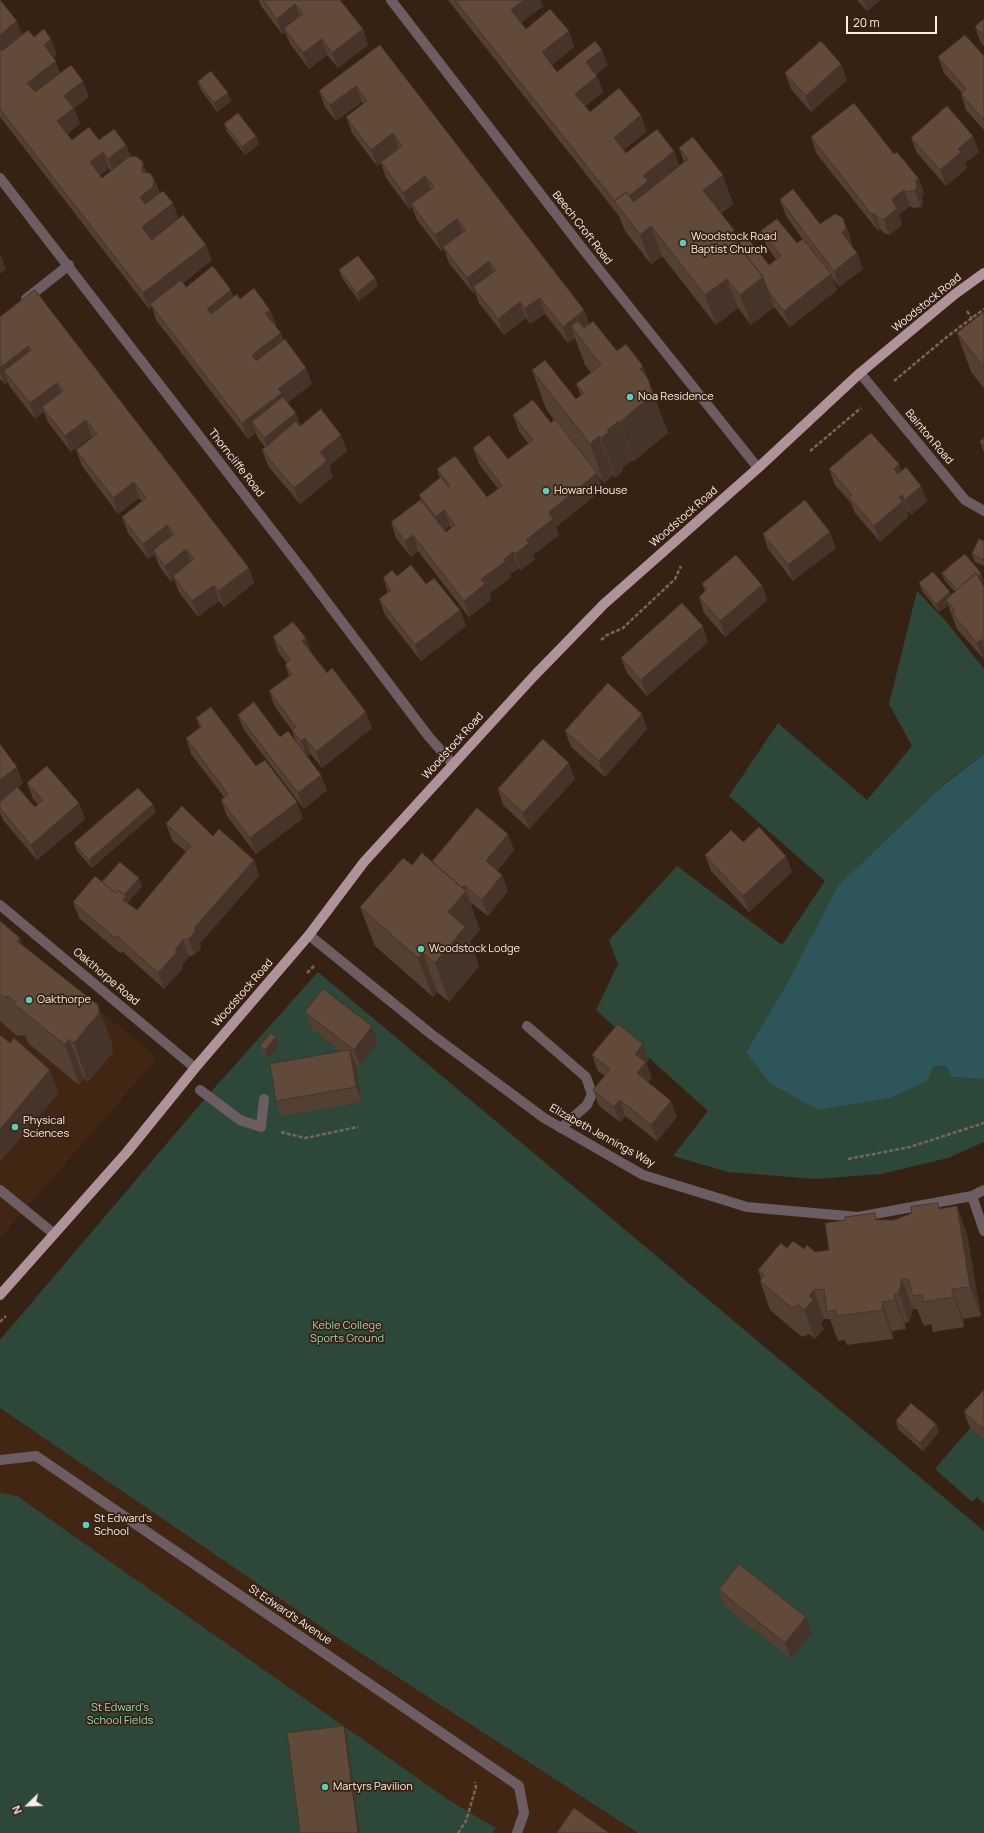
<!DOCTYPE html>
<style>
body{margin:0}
#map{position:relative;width:984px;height:1833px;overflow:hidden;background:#362213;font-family:Manrope,sans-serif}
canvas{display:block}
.north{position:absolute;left:8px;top:1785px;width:40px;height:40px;-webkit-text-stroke:3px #362213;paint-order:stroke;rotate:247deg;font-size:11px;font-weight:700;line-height:16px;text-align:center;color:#fbede4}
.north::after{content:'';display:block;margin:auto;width:14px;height:18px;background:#fbede4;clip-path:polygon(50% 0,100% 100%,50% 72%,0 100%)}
.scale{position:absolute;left:846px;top:16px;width:91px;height:18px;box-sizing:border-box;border:2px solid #fbede4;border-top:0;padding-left:5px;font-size:12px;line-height:14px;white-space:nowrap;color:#fbede4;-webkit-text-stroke:3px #362213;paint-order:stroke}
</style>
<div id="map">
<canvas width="984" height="1833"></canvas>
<div class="north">N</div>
<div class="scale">20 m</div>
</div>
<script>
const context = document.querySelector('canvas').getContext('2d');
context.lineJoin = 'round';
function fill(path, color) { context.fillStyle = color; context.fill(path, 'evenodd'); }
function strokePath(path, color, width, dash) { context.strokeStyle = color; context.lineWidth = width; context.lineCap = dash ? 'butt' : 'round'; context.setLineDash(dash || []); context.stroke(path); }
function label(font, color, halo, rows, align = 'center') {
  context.font = font + ' Manrope,sans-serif'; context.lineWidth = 3.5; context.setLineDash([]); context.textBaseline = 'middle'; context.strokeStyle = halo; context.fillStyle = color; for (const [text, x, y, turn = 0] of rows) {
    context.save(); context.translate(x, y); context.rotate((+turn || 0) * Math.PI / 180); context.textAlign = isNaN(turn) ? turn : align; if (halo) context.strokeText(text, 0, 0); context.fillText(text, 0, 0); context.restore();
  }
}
const built = new Path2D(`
 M0 931 155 1055 154 1062 0 1238Z
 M0 1408 342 1641 638 1833H0Z`);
const green = new Path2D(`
 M917 591 944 619 984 669V754L945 783 790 978 746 1052 932 1067 946 1066 952 1077 984 1079V1142L948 1158 881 1174 816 1179 728 1172 673 1156 708 1111 596 1010 618 964 609 940 677 866 782 945 825 881 729 796 778 723 867 800 912 746 889 704Z
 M318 972 984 1531V1833H638L342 1641 0 1408V1340L208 1095Z
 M970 1428 984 1440V1504L977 1497 972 1502 935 1469Z
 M0 1493 17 1496 450 1801 496 1828 493 1833H0Z`);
const water = new Path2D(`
 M984 754V1079L952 1077 946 1066 933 1067 928 1080 890 1098 818 1110 770 1083 746 1052 790 978 838 886 946 783Z`);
const path = new Path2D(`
 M967 311 972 319
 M894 381 948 336 984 309
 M810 451 861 408
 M601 640 607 635 623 628 675 579 681 566
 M307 973 315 965
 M281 1132 305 1138 358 1127
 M848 1159 910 1147 984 1123
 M0 1322 6 1316
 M458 1833 466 1821 476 1787 475 1782`);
const lane = new Path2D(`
 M527 1026 586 1077 592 1094 587 1105 561 1128
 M200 1090 240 1120 261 1127 264 1099
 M0 1190 53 1233
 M0 1460 36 1456 519 1786 524 1813 517 1833`);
const street = new Path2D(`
 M391 0 586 253 758 468
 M0 178 305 573 429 737 453 764
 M26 299 69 265
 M860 373 965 500 984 511
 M0 905 195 1068
 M309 935 431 1034 544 1118 643 1175 747 1207 858 1217 972 1196 984 1190
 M972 1196 984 1231`);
const primary = new Path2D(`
 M0 1295 127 1152 195 1068 309 935 364 862 533 677 604 604 758 468 860 373 955 294 984 273`);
const wall = new Path2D(`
 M0 0 22 35 34 37 57 55 53 58 60 73 89 97 74 108 80 124 67 134 72 140H99L126 145 131 157 154 179 160 193 179 219 212 260 183 283 186 287 240 299 270 310 276 325 275 326 281 333 283 341 306 368 312 384 287 402 296 413 300 426 341 435 347 451 329 466 333 477 300 504 268 466 262 450 265 447 258 438 256 433 248 439 156 320 152 307 149 309 0 117ZM109 168 111 171 102 178 100 175Z
 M259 0H340L363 29 368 45 338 68 327 55 309 69 290 44 285 32 282 34 261 6Z
 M448 0H540L543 6 521 23 526 29 569 31 574 47 552 65 557 72 608 65 596 75 597 76 603 92 585 106 590 112 647 131 624 150 626 153 674 151 679 166 684 162 679 148 733 204 721 214 739 244 769 265 776 259 767 247 761 231 797 243 804 241 786 216 780 200 820 224 843 218 849 234 852 244 851 245 857 253 863 269 839 287 832 277 837 290 790 327 774 307 751 325 738 308 716 325 662 256 651 264 625 231 619 216Z
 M857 0H880L867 11Z
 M984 19V46L981 43 975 27Z
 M380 45 584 310 589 324 617 351 647 378 668 433 634 461 633 460 622 468 623 471 615 478 613 475 604 483 598 476 603 489 556 527 559 535 533 555 535 559 521 570 519 568 510 574 511 577 489 594 491 600 469 617 418 551 411 557 396 538 391 522 421 500 419 495 440 478 437 469 487 497 498 489 479 464 473 448 508 459 528 443 519 431 513 415 551 423 554 420 546 409 532 370 576 399 581 395 576 384 591 373 585 365 575 338 568 343 545 314 530 324 526 318 504 335 479 303 475 292 473 293 449 263 444 249 441 251 417 220 412 207 409 209 386 178 381 163 377 166 352 133 346 117 363 104 362 102 336 121 325 107 319 91ZM450 526 451 528 446 532 444 531Z
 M984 56V130L966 110 961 94 962 93 944 73 938 57Z
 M841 64 847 80 811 112 791 89 785 73Z
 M198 82 231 101 217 112 201 90Z
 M224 124 256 136 259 144 245 155 227 132Z
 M811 137 894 154 919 179 924 194 922 196 923 202 921 207 914 208 910 206 899 215 902 225 889 235 884 233 880 229 878 231 816 153Z
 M911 138 979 152 965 163 967 168 946 186 917 153Z
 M339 270 375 278 378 286 359 301 342 278Z
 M35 290 254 583 224 607 219 601 198 617 179 592 174 579 171 582 159 566 155 555 148 559 128 533 122 517 142 501 139 498 118 514 82 466 76 450 92 437V436L71 452 48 422 44 412 35 419 10 387 8 382 5 384 0 379V317Z
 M984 312V388L971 372 957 333Z
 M984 438V452L980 442Z
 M899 464 901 472 921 486 927 501 911 515 908 511 907 512 908 517 880 542 855 513 851 503 835 485 829 469Z
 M763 534 836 548 793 581 768 549Z
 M984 541V566L975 562 972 554Z
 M942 573 984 581 982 583 984 587V657L983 658 957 629 948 605 939 612 922 591 919 583 951 595 955 592 945 581Z
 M397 576 460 610 466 626 421 661 385 615 379 599 388 592 383 578Z
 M702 584 762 585 767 600 725 637 704 613 699 597 705 591Z
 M273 637 310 651 372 728 322 768 311 754 307 757 321 775 327 790 304 809 244 730 238 715 280 737 296 742 292 730 275 707 269 691 289 676 285 665 287 663 279 653Z
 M708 642 647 696 627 673 621 658Z
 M642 714 647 729 605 777 571 747 565 731Z
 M196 718 256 766 303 818 256 854 227 816 221 800 224 797 191 754 186 738 200 727Z
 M0 744 23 783 18 787 35 807 38 804 33 799 27 783 79 803 85 819 37 860 3 820 0 813Z
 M575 779 529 829 503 805 498 789Z
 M153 804 156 812 92 868 77 851 74 843Z
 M166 824 213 836 254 860 259 876 200 943 201 948 194 955 189 956 182 965 183 968 164 989 123 952 120 953 79 918 73 902 139 878 142 886 128 902V904L137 910 186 852 172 840Z
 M508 834 514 850 497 871 502 875 508 891 488 916 470 902 480 930 470 941 479 966 449 1002 437 992 433 997 375 946 360 907 432 862Z
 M743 842 786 856 792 872 749 912 711 871 705 855Z
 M0 921 112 1044 113 1052 88 1082 84 1078 79 1085 28 1043 26 1037 24 1035 17 1036 0 1021Z
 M305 1012 372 1026 378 1042 360 1066 354 1061 356 1066 362 1102 282 1116 276 1101 341 1051 311 1028Z
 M276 1037 279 1046 268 1058 263 1054 260 1046Z
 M643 1044 649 1060 646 1063 652 1078 648 1082 677 1117 657 1141 625 1116 620 1122 599 1106 593 1090 605 1076 598 1071 592 1055Z
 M957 1206 967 1235 981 1316 963 1319 964 1327 933 1332 931 1324 924 1326 917 1309H913L909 1322 905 1323 906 1329 892 1331 893 1339 847 1345 845 1340 838 1341 830 1319H824L821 1323 824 1329 815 1339 809 1334 802 1337 770 1310 760 1281 761 1278 758 1270 787 1248 815 1252 829 1250 878 1220H894L941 1209Z
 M984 1390V1440L970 1428 964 1412Z
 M896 1421 936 1424 939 1432 923 1451 898 1429Z
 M719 1590 812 1633 791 1659 724 1606Z`);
const shadedWall = new Path2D(`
 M524 0H540L543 6 517 26 511 10Z
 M863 0H880L867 11Z
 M295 4 301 20 284 28 285 32 282 34 277 19Z
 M17 21 23 37 0 55V35Z
 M363 29 368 45 338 68 332 53Z
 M569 31 574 47 548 68 542 52Z
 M51 39 57 55 49 61 44 45Z
 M322 39 327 55 309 69 303 53Z
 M602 50 608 65 591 78 586 62Z
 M56 61 61 77 33 99 27 83Z
 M841 64 847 80 811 112 806 96Z
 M597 76 603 92 581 110 575 94Z
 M83 81 89 97 74 108 80 124 63 137 57 121 64 96Z
 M356 86 362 102 336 121 330 105Z
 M228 93 231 101 217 112 214 103Z
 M641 115 647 131 620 153 614 138Z
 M393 133 399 149 377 166 371 150Z
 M256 136 259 144 245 155 242 147Z
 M973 136 979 152 965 163 967 168 946 186 940 170 958 149Z
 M126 145 132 160 114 175 108 159Z
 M674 151 680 167 653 197 618 206 643 176Z
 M103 152 109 168 96 178 90 162Z
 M143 162 149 178 142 172Z
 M723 175 733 204 713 220 703 190Z
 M425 176 431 192 411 204 412 207 409 209 403 193Z
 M154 179 160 195 146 213 140 197Z
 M919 179 924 194 922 196 923 202 921 207 915 191 916 180Z
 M904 190 910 206 899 215 902 225 889 235 884 219 892 199Z
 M173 203 179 219 147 243 142 227Z
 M874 213 880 229 878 231 872 215Z
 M843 218 849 234 852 244 848 249 842 233Z
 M457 219 463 234 443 247 444 249 441 251 435 235Z
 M651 226 662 256 651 264 640 235Z
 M734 230 745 259 729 234Z
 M206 245 212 260 152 306 150 304 152 307 149 309 143 293Z
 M0 253 6 269 0 274Z
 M857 253 863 269 839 287 834 271Z
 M489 261 494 277 473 287 475 292 473 293 467 278Z
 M831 274 837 290 790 327 784 311Z
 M763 277 774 306 751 325 740 295Z
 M375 278 378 286 359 301 357 293Z
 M727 279 738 308 716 325 705 295Z
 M231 290 237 306 212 325 207 309Z
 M540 298 545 314 530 324 525 308Z
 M520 302 526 318 504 335 498 319Z
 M270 310 276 325 271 329 265 313Z
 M584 310 590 326 578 336 571 326 575 338 568 343 563 327Z
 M281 333 286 349 258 371 252 355Z
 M28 346 34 362 4 371 8 382 5 384 0 372V368Z
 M643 366 668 433 634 461 620 422 640 369Z
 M306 368 312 384 286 404 252 422 256 433 248 439 242 423 278 389Z
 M57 383 62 398 42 407 44 412 35 419 30 403Z
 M296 413 302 429 270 454 264 438Z
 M86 420 92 436 71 452 65 436Z
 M619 421 633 460 622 468 623 471 615 478 601 438 607 430Z
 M341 435 347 451 329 466 333 477 300 504 294 488 320 452Z
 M599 436 613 475 604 483 590 444Z
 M899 464 905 480 899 485 894 469Z
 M597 473 603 489 556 527 559 535 533 555 535 559 521 570 515 554 526 540 549 512Z
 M134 482 139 498 118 514 113 498Z
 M921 486 927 501 911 515 905 500Z
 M902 495 908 511 907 512 908 517 880 542 874 526Z
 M444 510 450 526 441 533 436 517Z
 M167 525 173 540 153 550 155 555 148 559 143 544Z
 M830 532 836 548 793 581 788 565Z
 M413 535 418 551 411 557 405 541Z
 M186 549 192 565 173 576 174 579 171 582 165 566Z
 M513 552 519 568 510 574 511 577 489 594 491 600 469 617 464 601 481 579 504 559Z
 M249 568 254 583 224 607 218 591Z
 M981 573 984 581 962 600 959 592Z
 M214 585 219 601 198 617 192 601Z
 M762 585 767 600 725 637 720 621Z
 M950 592 953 601 946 600 948 605 939 612 936 604Z
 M460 610 466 626 421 661 415 645Z
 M703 626 708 642 647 696 641 680Z
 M306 638 312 654 302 641Z
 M981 639 984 648V657L983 658 977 643Z
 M366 712 372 728 322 768 316 752Z
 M642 714 647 729 605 777 599 761Z
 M305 738 311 754 307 757 301 741Z
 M569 763 575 779 529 829 523 813Z
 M17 767 23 783 5 796 8 802 0 808V780Z
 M321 775 327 790 304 809 298 793Z
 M297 802 303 818 256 854 250 838Z
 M79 803 85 819 37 860 31 845Z
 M153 804 156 812 92 868 89 860Z
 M508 834 514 850 492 877 486 861Z
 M786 856 792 872 749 912 743 896Z
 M254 860 259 876 200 943 201 948 194 955 189 939 195 927Z
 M502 875 508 891 488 916 482 900Z
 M139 878 142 886 128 902 131 912 118 901Z
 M464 885 480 930 470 941 479 966 449 1002 435 963 448 912 459 891Z
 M20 938 34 977 17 941Z
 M183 940 189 956 182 965 183 968 164 989 158 973 175 950Z
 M423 953 437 992 433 997 418 958Z
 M98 1005 112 1044 113 1052 88 1082 74 1043Z
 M372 1026 378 1042 360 1066 354 1050Z
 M276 1037 279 1046 268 1058 265 1050Z
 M69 1039 84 1078 79 1085 65 1045Z
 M643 1044 649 1060 646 1063 652 1078 643 1089 637 1073 635 1054Z
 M350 1050 356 1066 362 1102 356 1087Z
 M50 1070 59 1093 0 1162V1129Z
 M620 1100 625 1116 620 1122 614 1107Z
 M671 1101 677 1117 657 1141 651 1125Z
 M957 1206 967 1235 981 1316 970 1287Z
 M902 1279 913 1309 909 1322 899 1293Z
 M952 1289 963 1319 964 1327 954 1297Z
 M814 1290 824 1319 821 1323 824 1329 815 1339 804 1310 809 1296Z
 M894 1294 905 1323 906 1329 895 1300Z
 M882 1302 892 1331 893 1339 883 1310Z
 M936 1424 939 1432 923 1451 920 1443Z
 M806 1617 812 1633 791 1659 785 1643Z
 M344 1726 347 1734 360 1833H358Z`);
const building = new Path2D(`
 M0 0 17 21 0 35Z
 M263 0H340L363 29 332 53 322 39 303 53 284 28 303 14 295 4 277 19Z
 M455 0H524L511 10 526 29 550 9 569 31 542 52 557 72 595 41 602 50 586 62 597 76 575 94 590 112 619 88 641 115 614 138 626 153 657 129 674 151 643 176 648 181 629 196 626 192 615 201Z
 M984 19V36L975 27Z
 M44 29 51 39 44 45 56 61 27 83 35 92 71 65 83 81 64 96 74 108 57 121 72 140 89 127 99 140 114 129 126 145 108 159 103 152 90 162 102 178 130 156 137 157 143 162 142 172 150 173 154 179 153 187 140 197 145 204 163 191 173 203 142 227 152 240 183 215 206 245 143 293 0 109V48L2 51 28 30 34 37Z
 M965 35 984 56V120L961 94 966 89 938 57Z
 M821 41 841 64 806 96 785 73Z
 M380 45 584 310 563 327 540 298 525 308 520 302 498 319 473 287 496 270 489 261 467 278 443 247 466 230 457 219 435 235 411 204 434 187 425 176 403 193 381 162 402 146 393 133 371 150 346 117 367 101 356 86 330 105 319 91Z
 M211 71 228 93 214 103 198 82Z
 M854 103 894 154 897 152 919 179 916 180 917 186 915 191 908 192 904 190 892 199 897 209 884 219 878 218 874 213 872 215 811 137Z
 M947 106 973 136 958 149 961 152 940 170 911 138Z
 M238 113 256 136 242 147 224 124Z
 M693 137 723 175 703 190 734 230 729 234 763 277 740 295 727 279 705 295 651 226 640 235 614 201 626 192 634 202 688 159 679 148Z
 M793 189 820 224 835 214 843 218 846 228 842 233 857 253 834 271 780 200Z
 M777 219 797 243 803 239 831 274 784 311 768 291 763 277 738 244 747 237 769 265 781 256 761 231Z
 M358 256 375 278 357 293 339 270Z
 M213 266 231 290 207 309 211 314 237 294 240 299 254 288 270 310 265 313 281 333 252 355 256 361 285 339 306 368 278 389 282 393 242 423 150 304 181 280 186 287Z
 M35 290 249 568 218 591 214 585 192 601 173 576 194 559 186 549 165 566 153 550 174 534 167 525 143 544 122 517 146 498 134 482 113 498 76 450 97 434 86 420 65 436 42 407 63 391 57 383 30 403 4 371 31 350 28 346 0 368V317Z
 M984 312V367L957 333Z
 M578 321 584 328 593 321 617 351 626 344 643 366 640 369 648 379 653 394 620 422 619 421 607 430 609 432 601 438 599 436 590 444 532 370 545 360 576 399 584 393 576 384 601 365 571 326Z
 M283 397 296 413 264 438 252 422Z
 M533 400 551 423 555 419 597 473 549 512 553 519 526 540 529 543 515 554 513 552 504 559 506 561 481 579 485 584 464 601 413 535 405 541 391 522 420 500 446 532 455 525 444 510 436 517 419 495 441 477 448 487 450 486 437 469 455 456 487 497 502 486 473 448 489 435 508 459 533 440 513 415Z
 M321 409 341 435 320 452 327 461 294 488 262 450 296 421 300 426Z
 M871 433 899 464 894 469 898 474 906 467 921 486 905 500 902 495 899 497 903 501 874 526 849 497 852 495 829 469Z
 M984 438V447L980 442Z
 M805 500 830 532 788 565 763 534Z
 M979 539 984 541V560L972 554Z
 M965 554 981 573 978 576 976 573 957 590 942 573Z
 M736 555 762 585 720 621 699 597 707 589 702 584Z
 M411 565 426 584 434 578 460 610 415 645 379 599 391 590 383 578 392 570 397 576Z
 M933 572 950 592 936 604 919 583Z
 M976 573 984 587V643L981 639 977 643 952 613 955 610 946 600Z
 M682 603 703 626 641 680 621 658Z
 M293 622 306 638 302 641 327 673 332 668 366 712 316 752 305 738 301 741 292 730 296 727 269 691 292 674 285 665 290 659 273 637Z
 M608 683 642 714 599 761 565 731Z
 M254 702 280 737 288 731 321 775 298 793 238 715Z
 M211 707 256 766 265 760 297 802 250 838 221 800 228 794 186 738 202 726 196 718Z
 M543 739 569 763 523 813 498 789Z
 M0 744 17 767 0 780Z
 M47 766 79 803 31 845 0 808V802L17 787 35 807 43 800 27 783Z
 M138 788 153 804 89 860 74 843Z
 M182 806 213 836 219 829 254 860 195 927V932L189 939 183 940 175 950 177 952 158 973 117 936 114 937 73 902 95 876 115 893 118 890 126 896 123 900 137 910 191 846 166 824Z
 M477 808 508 834 486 861 502 875 482 900 464 885 462 888 432 862Z
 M759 827 786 856 743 896 705 855 731 830 743 842Z
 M422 853 466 891 448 912 465 927 435 963 423 953 418 958 360 907 403 858 412 865Z
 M120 862 139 878 124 895 118 890 115 893 102 882Z
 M0 921 20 938 17 941 98 1005 99 1013 74 1043 69 1039 65 1045 14 1004 15 1002 9 996 3 997 0 994Z
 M323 989 372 1026 354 1050 305 1012Z
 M618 1024 643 1044 635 1054 646 1062 637 1073 671 1101 651 1125 620 1100 614 1107 593 1090 610 1069 592 1055Z
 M271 1033 276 1037 265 1050 260 1046Z
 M0 1035 10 1043 14 1038 50 1070 0 1129Z
 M350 1050 356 1087 276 1101 270 1064Z
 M938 1203 939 1209 957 1206 970 1287 952 1289 954 1297 923 1302 922 1295 913 1296 908 1279H902L899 1293 894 1294 895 1300 882 1302 883 1310 836 1316V1310L827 1312 824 1289 814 1290 809 1296 813 1300 804 1310 798 1305 792 1308 760 1281 764 1275 758 1270 781 1243 787 1248 793 1241 804 1249 807 1245 815 1252 829 1250 825 1223 845 1220V1217L875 1213 876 1220H894L912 1213 911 1207Z
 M984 1390V1430L964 1412Z
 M911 1403 936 1424 920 1443 896 1421Z
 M739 1564 806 1617 785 1643 719 1590Z
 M344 1726 358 1833H300L287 1733Z
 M574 1808 609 1833H557Z`);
const markers = [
 [683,243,4,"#5bcebc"],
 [630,397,4,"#5bcebc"],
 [546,491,4,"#5bcebc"],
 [421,949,4,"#5bcebc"],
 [29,1000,4,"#5bcebc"],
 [15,1127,4,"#5bcebc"],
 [86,1525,4,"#5bcebc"],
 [325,1787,4,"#5bcebc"]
];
const streetNames = [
 ["Beech Croft Road",582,228,52],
 ["Woodstock Road",927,303,-39],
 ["Bainton Road",929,437,50],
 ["Thorncliffe Road",236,463,52],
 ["Woodstock Road",684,517,-41],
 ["Woodstock Road",453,746,-48],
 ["Oakthorpe Road",106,977,40],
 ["Woodstock Road",243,993,-49],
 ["Elizabeth Jennings Way",602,1136,29],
 ["St Edward's Avenue",290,1615,34]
];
const poiNames = [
 ["Woodstock Road",691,237],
 ["Baptist Church",691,250],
 ["Noa Residence",638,397],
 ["Howard House",554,491],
 ["Woodstock Lodge",429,949],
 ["Oakthorpe",37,1000],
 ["Physical",23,1121],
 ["Sciences",23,1134],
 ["St Edward's",94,1519],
 ["School",94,1532],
 ["Martyrs Pavilion",333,1787]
];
const parkNames = [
 ["Keble College",347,1326],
 ["Sports Ground",347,1339],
 ["St Edward's",120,1708],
 ["School Fields",120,1721]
];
fill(built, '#412613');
fill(green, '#2d4839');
fill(water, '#2d555a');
strokePath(path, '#786658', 2.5, [4, 2]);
strokePath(lane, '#6b5d61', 10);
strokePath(street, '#6b5d61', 10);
strokePath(primary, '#af939a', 10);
fill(wall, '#534032');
fill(shadedWall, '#443429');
fill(building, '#614a3a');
strokePath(building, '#443429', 1);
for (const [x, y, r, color] of markers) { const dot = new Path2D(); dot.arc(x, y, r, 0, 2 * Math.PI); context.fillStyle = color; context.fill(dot); strokePath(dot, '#362213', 1.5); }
label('11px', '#fbede4', '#362213', streetNames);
label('11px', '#fbede4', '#362213', poiNames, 'left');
label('11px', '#9dd7b6', '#362213', parkNames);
</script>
